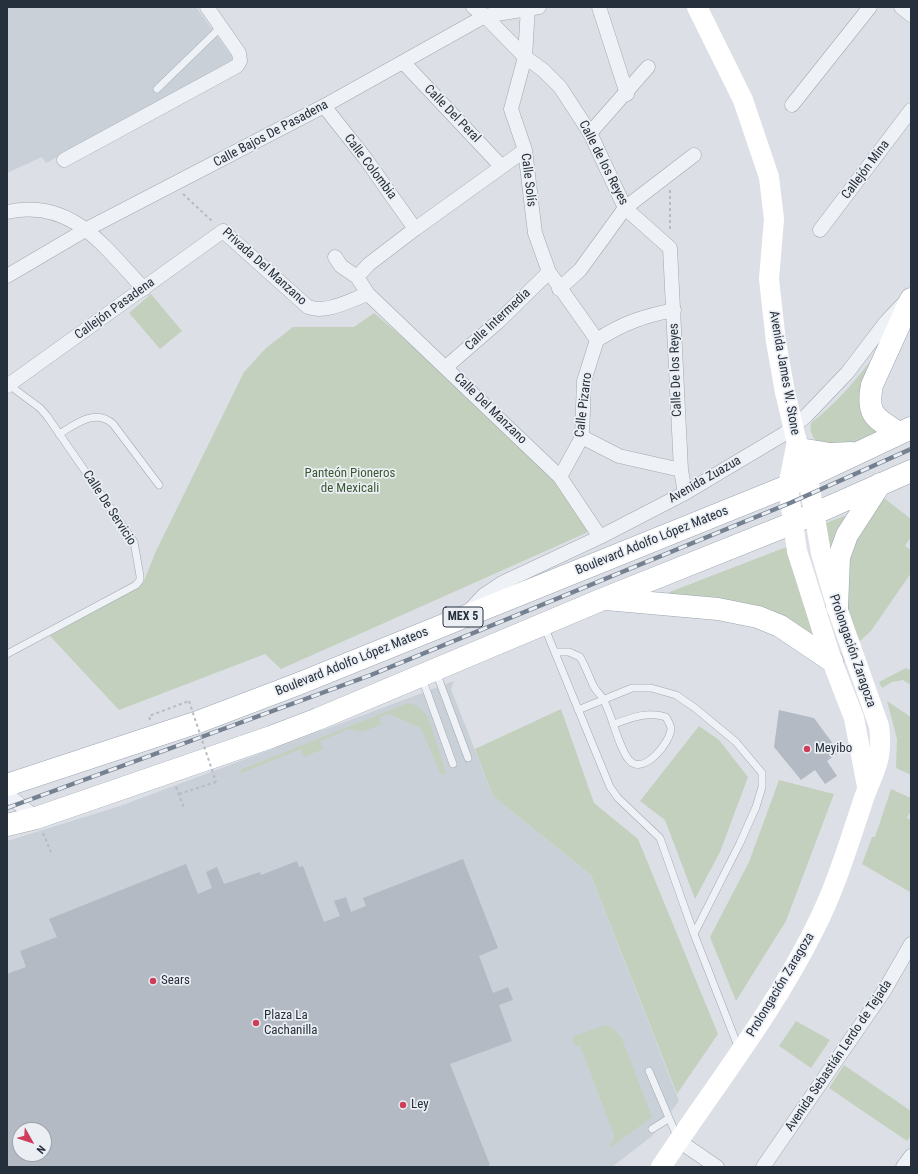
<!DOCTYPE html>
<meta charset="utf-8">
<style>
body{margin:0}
#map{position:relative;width:918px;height:1174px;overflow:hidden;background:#dce0e6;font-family:"Roboto Condensed",sans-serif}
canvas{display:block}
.frame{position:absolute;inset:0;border:8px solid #262f3c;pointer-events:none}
.north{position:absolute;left:12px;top:1122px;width:40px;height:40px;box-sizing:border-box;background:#ebeff4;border:1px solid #9ca2aa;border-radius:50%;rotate:129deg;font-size:11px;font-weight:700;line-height:16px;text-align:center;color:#262f3c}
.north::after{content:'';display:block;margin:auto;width:14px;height:18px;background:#ce3e5b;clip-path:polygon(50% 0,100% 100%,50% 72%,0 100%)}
</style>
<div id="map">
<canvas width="918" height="1174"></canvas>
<div class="frame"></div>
<div class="north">N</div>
</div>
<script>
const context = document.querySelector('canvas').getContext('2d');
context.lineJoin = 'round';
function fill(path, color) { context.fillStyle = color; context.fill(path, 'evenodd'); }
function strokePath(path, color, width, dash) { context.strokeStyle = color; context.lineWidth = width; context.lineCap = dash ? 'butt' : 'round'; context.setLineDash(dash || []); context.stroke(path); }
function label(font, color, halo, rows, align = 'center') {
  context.font = font + ' "Roboto Condensed",sans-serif'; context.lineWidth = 3.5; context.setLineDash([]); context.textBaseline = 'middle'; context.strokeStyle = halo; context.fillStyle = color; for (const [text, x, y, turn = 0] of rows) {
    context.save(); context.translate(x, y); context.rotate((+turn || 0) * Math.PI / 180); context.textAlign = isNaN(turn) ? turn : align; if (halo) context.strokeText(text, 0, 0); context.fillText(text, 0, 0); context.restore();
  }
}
const built = new Path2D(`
 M7 7H196L235 61 46 163 42 157 7 173Z
 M454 681 451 689 493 796 591 875 679 1101 652 1136 612 1167H7V841L120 806ZM20 1130H44V1154H20Z`);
const green = new Path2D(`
 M151 294 182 331 160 349 129 313Z
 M374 313 469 394 557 479 590 528 586 533 281 669 265 654 119 710 50 636 143 583 156 551 244 372 266 348 293 327H354Z
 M878 351 869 377 882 429 845 447 820 445C814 439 809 433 811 423 837 403 858 378 878 351Z
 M884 498 911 519V537L905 546 911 550V573L871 631 860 641 853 628 842 585 851 541Z
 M857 511 832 581 821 525Z
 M789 546 814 639 654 598Z
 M906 668 909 670 911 668V685L903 680 892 682 882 688 879 682Z
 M887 701 911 717V775L896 768 897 739Z
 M408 703 418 706 428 717 446 773 441 775 421 728 389 714 379 718 382 724 363 732 349 729 320 741 323 749 304 757 301 749 239 774 242 769Z
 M561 709 594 803 638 839 718 1034 677 1094 591 875 493 796 475 749Z
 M699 726 719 740 748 777 720 852 695 899 665 820 640 801Z
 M779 780 834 794 786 921 736 1001 710 937 749 862Z
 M891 789 911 798V810L907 818 911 820 910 892 862 864 872 837H875Z
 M796 1021 830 1040 811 1068 779 1046Z
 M605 1025 613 1028 622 1039 652 1117 611 1147 610 1144 615 1138 580 1045 576 1047 572 1037Z
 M844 1065 911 1111V1136L907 1141 829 1088Z`);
const building = new Path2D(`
 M779 710 814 718 839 752 827 761 837 776 825 784 815 770 801 780 774 747Z
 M463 859 498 948 479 956 493 993 508 987 513 1000 499 1005 512 1041 450 1064 490 1165 486 1167H7V974L26 967 20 951 57 937 49 919 186 864 198 894 212 888 206 872 217 867 224 884 260 872 261 875 297 861 299 867 303 866 324 922 340 916 334 901 346 897 351 912 366 906 363 898ZM20 1130H44V1154H20Z`);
const path = new Path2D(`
 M670 190V232
 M183 194 213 222
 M150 720 149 716 189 701
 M176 787 184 808
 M179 794 216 782
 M43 833 51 852`);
const lane = new Path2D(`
 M157 89 221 27
 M59 434C76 424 96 408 113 424L159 485
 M544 626 610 787 618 798 660 838 694 934 739 1049
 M555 652H569L580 657C586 667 589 677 594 687 597 692 601 695 603 699 612 714 619 750 630 761 644 775 671 742 671 728 670 724 668 721 666 717 647 711 631 718 614 724
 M7 654 136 585 140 580V576L134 542 47 416 40 408 9 385
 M436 672 468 758
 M422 678 453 764
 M578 710 632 688H651L676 695 695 708 736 742 762 773V787L756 807 740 843 694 934
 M649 1071 678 1139
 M652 1129 668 1119`);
const street = new Path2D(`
 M473 7 485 16 525 57 543 70 560 87 590 133 625 208 670 248 681 470 685 493
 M528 7 525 57 511 109 525 150 535 233 549 272 597 340
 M599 7 627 94
 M901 7 911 15
 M403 62 501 166
 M792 105 870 7
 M324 106 365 158 415 229
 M590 133 648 67
 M64 160 237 66 240 61 239 53 207 7
 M7 212C72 197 105 248 144 289
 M820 230 911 110
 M335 257 341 266 357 277
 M7 276 87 229 324 106 485 16 539 7
 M357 277 368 294 560 477 600 537
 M357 277 369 264 415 229 525 150
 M559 289 580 270 625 208 694 155
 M446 367 499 321 549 272
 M7 386 223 231 308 307C327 314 350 300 368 294
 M582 437 619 456 681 470
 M560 477 582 437 584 381 597 340C623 323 644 316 674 310
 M469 611 484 595 502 583 600 537 685 493 784 434 806 416 847 373 886 322 904 303
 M7 794 36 818
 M679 1141 717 1167
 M763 1167 884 991 911 944
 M903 1167 911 1156`);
const secondary = new Path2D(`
 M697 7 743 100 769 177 774 219 769 279 776 342 785 392
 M797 442 788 486 797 551 832 661 854 718 867 786
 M661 1167C713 1088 773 1013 815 928 835 889 848 846 862 804 872 772 884 763 879 726L837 608 821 553 805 460 796 439`);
const primary = new Path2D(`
 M899 433C875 418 866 415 872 385L911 299
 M800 449 830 454 852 453
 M606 599 718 609 758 617 780 626 832 661
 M837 608 839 557 847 535 880 484
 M7 785 198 722 298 684 788 486 911 428
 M7 825 36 818 271 737 318 719 603 599 793 523 911 471`);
const rail = new Path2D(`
 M7 808 371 675 790 503 911 449`);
const pathBridge = new Path2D(`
 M189 701 216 782`);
const secondaryBridge = new Path2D(`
 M785 392 796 439`);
const markers = [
 [807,749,4,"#ce3e5b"],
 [153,981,4,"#ce3e5b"],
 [256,1023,4,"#ce3e5b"],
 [403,1105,4,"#ce3e5b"]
];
const shields = [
 [463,617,40]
];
const shieldNames = [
 ["MEX 5",463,617]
];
const streetNames = [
 ["Calle Del Peral",452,114,46],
 ["Calle Bajos De Pasadena",271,134,-28],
 ["Calle de los Reyes",603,163,63],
 ["Calle Colombia",370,167,53],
 ["Callejón Mina",866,170,-53],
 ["Calle Solís",528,180,83],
 ["Privada Del Manzano",264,267,42],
 ["Callejón Pasadena",115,309,-36],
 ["Calle Intermedia",498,320,-43],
 ["Calle De los Reyes",676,370,-92],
 ["Avenida James W. Stone",784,373,80],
 ["Calle Pizarro",584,405,-83],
 ["Calle Del Manzano",490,409,44],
 ["Avenida Zuazua",705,480,-30],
 ["Calle De Servicio",109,508,57],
 ["Boulevard Adolfo López Mateos",652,541,-22],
 ["Prolongación Zaragoza",852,651,71],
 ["Boulevard Adolfo López Mateos",352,662,-22],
 ["Prolongación Zaragoza",781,985,-59],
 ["Avenida Sebastián Lerdo de Tejada",839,1056,-56]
];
const parkNames = [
 ["Panteón Pioneros",350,474],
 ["de Mexicali",350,489]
];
const poiNames = [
 ["Meyibo",815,749],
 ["Sears",161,981],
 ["Plaza La",264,1016],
 ["Cachanilla",264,1031],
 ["Ley",411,1105]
];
fill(built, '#cad0d8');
fill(green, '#c3d0bd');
fill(building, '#b3bac3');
strokePath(lane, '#a2a7b0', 8);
strokePath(street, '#a2a7b0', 15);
strokePath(primary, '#9ba5b2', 23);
strokePath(path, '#b6bbc1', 2, [3, 3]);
strokePath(lane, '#eef1f5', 7);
strokePath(street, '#eef1f5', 14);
strokePath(secondary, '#fff', 20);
strokePath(primary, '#fff', 22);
strokePath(rail, '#758190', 4.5);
strokePath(rail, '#ebeff4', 3, [9]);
strokePath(pathBridge, '#b6bbc1', 2, [3, 3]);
strokePath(secondaryBridge, '#fff', 20);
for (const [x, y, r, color] of markers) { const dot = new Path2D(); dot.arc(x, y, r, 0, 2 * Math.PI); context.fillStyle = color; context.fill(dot); strokePath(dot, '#ebeff4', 1.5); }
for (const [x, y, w] of shields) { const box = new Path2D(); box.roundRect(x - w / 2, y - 10, w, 20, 3); context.fillStyle = '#ebeff4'; context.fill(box); strokePath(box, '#262f3c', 1); }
label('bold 12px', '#262f3c', null, shieldNames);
label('13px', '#262f3c', '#ebeff4', streetNames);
label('13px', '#3c5833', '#ebeff4', parkNames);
label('13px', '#262f3c', '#ebeff4', poiNames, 'left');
</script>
